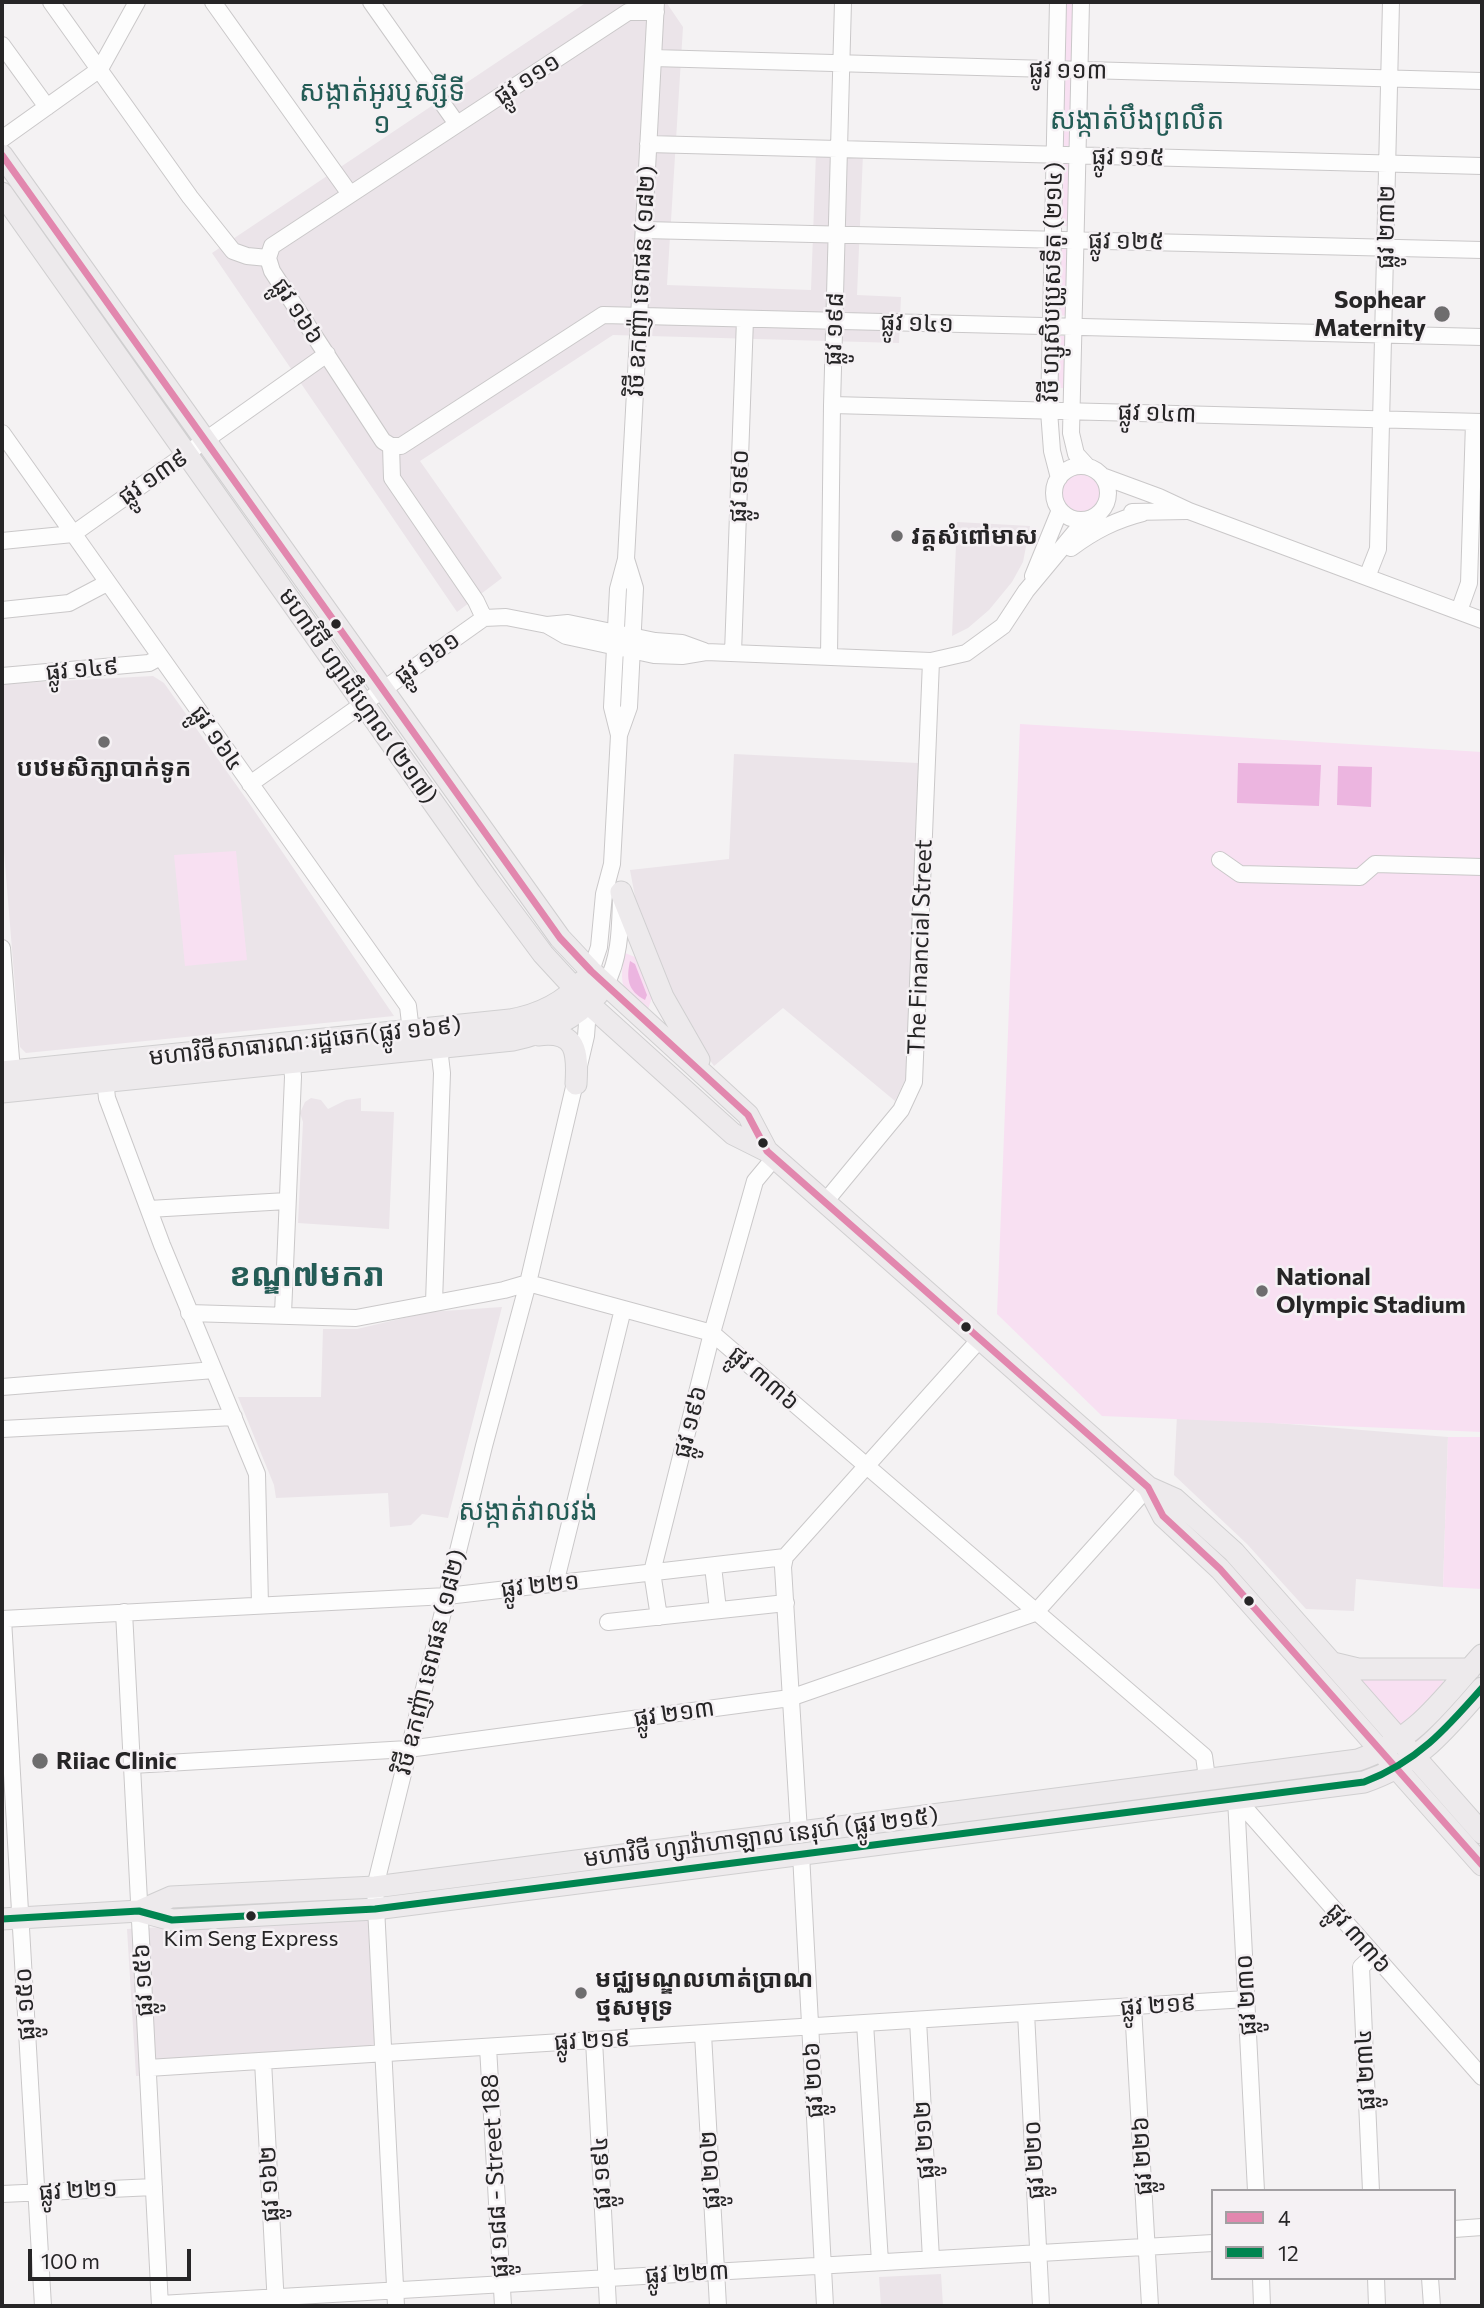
<!DOCTYPE html>
<meta charset="utf-8">
<style>
body{margin:0}
#map{position:relative;width:1484px;height:2308px;overflow:hidden;background:#f4f2f3;font-family:Commissioner,sans-serif}
canvas{display:block}
.frame{position:absolute;inset:0;border:4px solid #262526;pointer-events:none}
.legend{position:absolute;left:1211px;top:2189px;width:245px;height:91px;box-sizing:border-box;background:#f5f1f4;border:2px solid #a29fa2;margin:0;padding:9px 12px;list-style:none;font-size:21px;color:#262526}
.legend li{display:flex;align-items:center;gap:14px;height:35px}
.legend b{width:35px;border:2px solid #a29fa2}
.scale{position:absolute;left:28px;top:2249px;width:163px;height:32px;box-sizing:border-box;border:4px solid #262526;border-top:0;padding-left:9px;font-size:21px;line-height:24px;white-space:nowrap;color:#262526;-webkit-text-stroke:5px #f5f1f4;paint-order:stroke}
</style>
<div id="map">
<canvas width="1484" height="2308"></canvas>
<div class="frame"></div>
<ul class="legend">
<li><b style="height:9px;background:#e287ae"></b>4</li>
<li><b style="height:9px;background:#008550"></b>12</li>
</ul>
<div class="scale">100 m</div>
</div>
<script>
const context = document.querySelector('canvas').getContext('2d');
context.lineJoin = 'round';
function fill(path, color) { context.fillStyle = color; context.fill(path, 'evenodd'); }
function strokePath(path, color, width, dash) { context.strokeStyle = color; context.lineWidth = width; context.lineCap = dash ? 'butt' : 'round'; context.setLineDash(dash || []); context.stroke(path); }
function label(font, color, halo, rows, align = 'center') {
  context.font = font + ' Commissioner,"Noto Sans Khmer",sans-serif'; context.lineWidth = 5; context.setLineDash([]); context.textBaseline = 'middle'; context.strokeStyle = halo; context.fillStyle = color; for (const [text, x, y, turn = 0] of rows) {
    context.save(); context.translate(x, y); context.rotate((+turn || 0) * Math.PI / 180); context.textAlign = isNaN(turn) ? turn : align; if (halo) context.strokeText(text, 0, 0); context.fillText(text, 0, 0); context.restore();
  }
}
const built = new Path2D(`
 M587 2H666L683 27 667 285 811 290 816 152 863 154 857 295 901 297 899 343 613 335 420 461 502 578 457 612 212 253Z
 M957 522 1030 526 1023 562 1012 582 989 610 968 628 952 636Z
 M153 676 164 683 247 800 394 1016 26 1053 20 1047 2 827V684Z
 M734 754 918 763 906 1078 895 1101 783 1008 714 1066 683 1022 640 923 630 870 729 859Z
 M311 1098 321 1100 328 1109 346 1100 361 1098V1111L394 1112 389 1229 298 1223 303 1122 300 1113 305 1102Z
 M502 1307 448 1518 422 1514 411 1525 390 1527 388 1493 276 1498 274 1485 238 1397H321L323 1329H357L429 1312Z
 M1177 1415 1448 1437 1443 1587 1356 1579 1354 1611 1306 1609 1247 1544 1174 1475Z
 M382 1915 390 2060 136 2076 127 1929Z
 M941 2274 943 2306H881L879 2277Z`);
const green = new Path2D(`
 M1066 2H1075L1073 62 1064 61Z
 M1063 78H1074L1072 148 1061 147Z
 M1060 162H1071L1069 226H1059Z
 M1059 243 1070 244 1068 316 1057 315Z
 M1057 336H1067L1066 388H1056Z
 M1057 496a22 22 0 1 1 44 0a22 22 0 1 1-44 0Z
 M1020 724 1482 752V1432L1102 1416 997 1314Z
 M236 851 247 960 185 966 174 855Z
 M625 953 640 959 653 995 648 1009C620 994 619 983 625 953Z
 M1448 1437H1482V1589L1443 1587Z
 M1367 1677 1438 1678 1444 1682 1443 1690 1402 1729 1365 1687 1362 1681Z`);
const water = new Path2D(`
 M1238 763 1321 765 1319 806 1237 803Z
 M1338 766 1372 767 1371 807 1337 805Z
 M630 961 635 964 647 995 645 1000C628 991 626 979 630 961Z`);
const minor = new Path2D(`
 M51 2 190 197 233 251 247 256 268 258
 M213 2 350 194
 M371 2 457 124
 M1058 2 1049 411 1052 451 1059 478
 M1081 2 1071 433 1076 454 1087 466
 M2 45 47 107
 M653 58 1482 81
 M2 139 100 69 137 2
 M648 144 1482 166
 M644 230 1482 250
 M268 258 272 246 628 12H656
 M268 258 272 271 383 441 391 446
 M832 405 1482 422
 M2 433 408 1006 412 1040
 M391 446H401L603 315 1482 337
 M391 446 392 478 476 601 484 618
 M1054 493a27 27 0 1 1 54 0a27 27 0 1 1-54 0Z
 M1102 476 1159 497 1189 511 1482 620
 M1132 512 1187 511
 M2 541 73 534 327 354
 M1071 548C1094 531 1115 520 1143 513
 M1033 576 1060 510
 M1367 577 1378 549 1391 2
 M2 610 69 603 107 583
 M1459 611 1469 583 1474 422
 M547 625 566 636 654 655 682 656 706 652 931 661 966 653 1003 626 1026 591 1085 520
 M733 653 745 319
 M829 657 832 405 843 2
 M2 676 149 663 160 657
 M619 735 612 707 618 589 626 559 656 2
 M250 784 484 618 506 617 547 625 568 623 655 641 682 643 704 651
 M1220 860 1240 874 1360 877 1375 864 1482 867
 M2 948 12 1071
 M606 984C620 958 620 929 621 900
 M104 1071 107 1098 162 1245 257 1474 260 1605
 M825 1202 901 1110 914 1082 931 661
 M149 1209 287 1201
 M434 1302 442 1073 438 1039
 M189 1313 356 1318 504 1290 528 1283 712 1333 1204 1756 1207 1778
 M283 1314 293 1077 291 1052
 M2 1387 214 1370
 M2 1429 234 1417
 M785 1557 783 1567 799 1832
 M713 1566 718 1610
 M555 1584 623 1309
 M124 1612 160 2306
 M659 1617 652 1572 712 1333 755 1181 775 1157
 M2 1619 447 1596 785 1557 980 1339
 M3 1619 43 2306
 M608 1622 786 1603
 M132 1765 408 1749 790 1698 1035 1613 1148 1487
 M1236 1798 1256 2191
 M1236 1798 1482 2077
 M801 1854 825 2306
 M1133 2007 1150 2306
 M1026 2013 1041 2306
 M918 2020 931 2259
 M865 2023 880 2262
 M703 2034 718 2306
 M594 2040 608 2306
 M488 2047 503 2306
 M263 2061 276 2306
 M148 2068 1246 1999
 M1371 2191 1361 1967 1374 1955
 M2 2194 154 2187
 M1454 2229 1482 2227
 M1261 2278 1262 2306
 M1376 2278 1377 2306
 M1430 2278 1432 2306
 M160 2304 1213 2243
 M396 2306 375 1887 484 1446 528 1283 586 1036 591 971 599 947 604 894 612 864 619 735 629 707 635 588 626 559`);
const major = new Path2D(`
 M2 155 560 938 591 971 748 1115 767 1151
 M2 193 488 880 543 954 589 1004 733 1134 767 1151 1148 1487 1175 1499 1234 1552 1482 1833
 M621 892 663 997 699 1060
 M538 1035C577 1030 578 1052 576 1084
 M2 1072 510 1020C539 1015 563 1004 583 981
 M2 1092 513 1040C547 1033 574 1019 598 994
 M1148 1487 1163 1516 1220 1569 1482 1865
 M1333 1663 1358 1669H1470
 M139 1911 171 1897 375 1887 1358 1760C1415 1741 1444 1697 1482 1655
 M2 1919 139 1911 172 1920 375 1909 1364 1782C1419 1764 1445 1730 1482 1688`);
const bus1 = new Path2D(`
 M2 155 560 938 591 971 748 1115 767 1151 1148 1487 1163 1516 1220 1569 1482 1865`);
const bus2 = new Path2D(`
 M2 1919 139 1911 172 1920 375 1909 1364 1782C1417 1762 1446 1729 1482 1688`);
const markers = [
 [1442,314,9,"#6e6d6e"],
 [897,536,7,"#6e6d6e"],
 [336,624,6,"#262526"],
 [104,742,7,"#6e6d6e"],
 [763,1143,6,"#262526"],
 [1262,1291,7,"#6e6d6e"],
 [966,1327,6,"#262526"],
 [1249,1601,6,"#262526"],
 [40,1761,9,"#6e6d6e"],
 [251,1916,6,"#262526"],
 [581,1993,7,"#6e6d6e"]
];
const busNames = [
 ["Kim Seng Express",251,1939]
];
const streetNames = [
 ["ផ្លូវ ១១៣",1068,70,1],
 ["ផ្លូវ ១១១",527,79,-33],
 ["ផ្លូវ ១១៥",1128,157,1],
 ["ផ្លូវ ២៣២",1386,227,-89],
 ["ផ្លូវ ១២៥",1126,241,1],
 ["វិថី ឧកញ៉ា ទេពផន (១៨២)",641,281,-87],
 ["វិថី ហ្សូសិបប្រូសទីតូ (២១៤)",1052,282,-89],
 ["ផ្លូវ ១៦៦",298,311,57],
 ["ផ្លូវ ១៤១",917,323,2],
 ["ផ្លូវ ១៩៨",834,329,-88],
 ["ផ្លូវ ១៤៣",1157,413,2],
 ["ផ្លូវ ១៣៩",153,477,-35],
 ["ផ្លូវ ១៩០",739,486,-88],
 ["ផ្លូវ ១៦១",427,658,-35],
 ["ផ្លូវ ១៤៩",82,669,-5],
 ["មហាវិថី ហ្សាដឹហ្គោល (២១៧)",358,696,55],
 ["ផ្លូវ ១៦៤",217,738,55],
 ["The Financial Street",920,947,-88],
 ["មហាវិថីសាធារណៈរដ្ឋឆេក(ផ្លូវ ១៦៩)",305,1041,-6],
 ["ផ្លូវ ៣៣៦",764,1378,41],
 ["ផ្លូវ ១៩៦",690,1422,-76],
 ["ផ្លូវ ២២១",540,1585,-6],
 ["វិថី ឧកញ៉ា ទេពផន (១៨២)",430,1662,-76],
 ["ផ្លូវ ២១៣",674,1713,-8],
 ["មហាវិថី ហ្សាវ៉ាហាឡាល នេរុហ៍ (ផ្លូវ ២១៥)",761,1837,-7],
 ["ផ្លូវ ៣៣៦",1359,1938,49],
 ["ផ្លូវ ១៥៦",143,1980,-93],
 ["ផ្លូវ ២៣០",1246,1995,-93],
 ["ផ្លូវ ១៥០",25,2004,-93],
 ["ផ្លូវ ២១៩",1158,2005,-4],
 ["ផ្លូវ ២១៩",592,2040,-3],
 ["ផ្លូវ ២៣៤",1365,2070,-93],
 ["ផ្លូវ ២០៦",813,2080,-93],
 ["ផ្លូវ ២១២",924,2140,-93],
 ["ផ្លូវ ២២៦",1142,2156,-93],
 ["ផ្លូវ ២២០",1034,2160,-93],
 ["ផ្លូវ ២០២",710,2170,-93],
 ["ផ្លូវ ១៩៤",601,2173,-93],
 ["ផ្លូវ ១៨៨ - Street 188",495,2176,-93],
 ["ផ្លូវ ១៦២",269,2184,-93],
 ["ផ្លូវ ២២១",78,2190,-3],
 ["ផ្លូវ ២២៣",687,2273,-3]
];
const poiNames = [
 ["Sophear",1426,300,"right"],
 ["Maternity",1426,328,"right"],
 ["វត្តសំពៅមាស",911,536],
 ["បឋមសិក្សាបាក់ទូក",104,768,"center"],
 ["National",1276,1277],
 ["Olympic Stadium",1276,1305],
 ["Riiac Clinic",56,1761],
 ["មជ្ឈមណ្ឌលហាត់ប្រាណ",595,1979],
 ["ថ្មសមុទ្រ",595,2007]
];
const quarterNames = [
 ["សង្កាត់អូរឬស្សីទី",382,92],
 ["១",382,124],
 ["សង្កាត់បឹងព្រលឹត",1137,120],
 ["សង្កាត់វាលវង់",528,1511]
];
const districtNames = [
 ["ខណ្ឌ៧មករា",307,1275]
];
fill(built, '#ebe4e9');
fill(green, '#f8e0f2');
fill(water, '#ecb5e0');
strokePath(minor, '#cac8c9', 18);
strokePath(major, '#d0cfd0', 23);
strokePath(minor, '#fdfdfd', 16);
strokePath(major, '#edeaec', 21);
strokePath(bus1, '#e287ae', 7);
strokePath(bus2, '#008550', 7);
for (const [x, y, r, color] of markers) { const dot = new Path2D(); dot.arc(x, y, r, 0, 2 * Math.PI); context.fillStyle = color; context.fill(dot); strokePath(dot, '#f5f1f4', 2.5); }
label('22px', '#262526', '#f5f1f4', busNames);
label('24px', '#262526', '#f5f1f4', streetNames);
label('bold 24px', '#262526', '#f5f1f4', poiNames, 'left');
label('28px', '#245c56', '#f5f1f4', quarterNames);
label('bold 32px', '#245c56', '#f5f1f4', districtNames);
</script>
